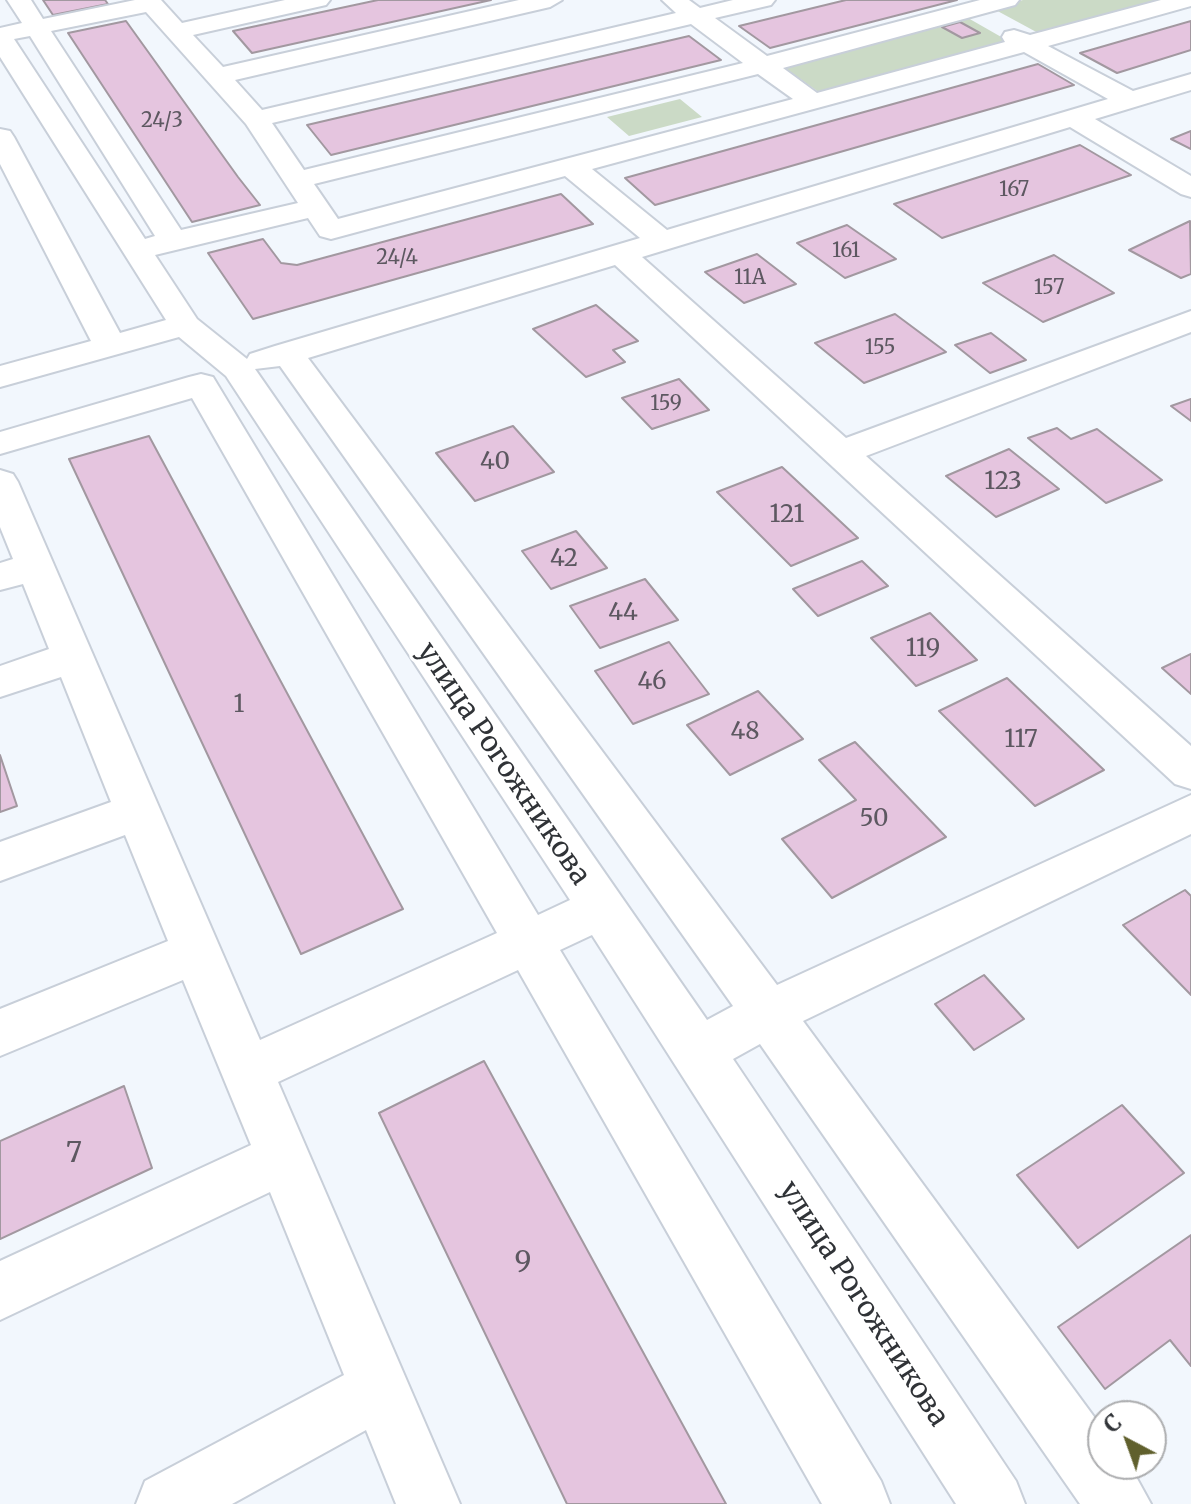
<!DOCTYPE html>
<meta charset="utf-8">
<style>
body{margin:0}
#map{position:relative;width:1191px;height:1504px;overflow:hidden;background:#f2f7fd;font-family:Merriweather,serif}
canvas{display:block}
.north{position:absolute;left:1087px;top:1400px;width:80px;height:80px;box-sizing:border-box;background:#fff;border:2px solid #acadaf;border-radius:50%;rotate:319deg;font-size:22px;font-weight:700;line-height:32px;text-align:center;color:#303337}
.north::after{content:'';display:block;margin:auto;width:28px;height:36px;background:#60602d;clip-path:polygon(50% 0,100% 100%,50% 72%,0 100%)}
</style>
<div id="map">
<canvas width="1191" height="1504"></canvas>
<div class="north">С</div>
</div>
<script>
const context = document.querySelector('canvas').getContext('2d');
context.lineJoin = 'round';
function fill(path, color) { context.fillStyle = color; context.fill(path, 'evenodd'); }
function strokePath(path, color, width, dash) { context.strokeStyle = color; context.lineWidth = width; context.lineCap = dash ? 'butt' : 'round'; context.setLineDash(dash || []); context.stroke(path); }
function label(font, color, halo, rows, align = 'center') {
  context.font = font + ' Merriweather,serif'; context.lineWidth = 6; context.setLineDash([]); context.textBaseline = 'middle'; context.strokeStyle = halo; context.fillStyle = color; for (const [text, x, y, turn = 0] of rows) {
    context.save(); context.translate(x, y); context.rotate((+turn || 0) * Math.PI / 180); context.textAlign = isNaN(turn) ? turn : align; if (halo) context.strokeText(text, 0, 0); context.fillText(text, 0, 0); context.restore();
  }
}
const green = new Path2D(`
 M1023 0H1163L1040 34 992 8Z
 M968 18 1010 42 820 93 782 66Z
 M680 99 702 117 629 136 607 117Z`);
const building = new Path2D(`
 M43 0H105L108 4 53 15Z
 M378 0H491L252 53 233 31Z
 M846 0H957L770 48 739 26Z
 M126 21 238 177 260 205 192 222 68 33Z
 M1191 21V50L1117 73 1080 53Z
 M960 22 980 33 962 38 942 27Z
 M689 36 721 60 331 155 307 125Z
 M1038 64 1074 85 655 205 625 178Z
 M1191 131V149L1171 139Z
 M1080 145 1131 175 942 238 894 204Z
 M561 194 593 224 253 319 208 253 263 239 281 263 297 265Z
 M1190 221 1191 274 1181 278 1129 250Z
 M847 225 896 259 845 278 797 243Z
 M757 254 796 284 744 303 705 272Z
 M1054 255 1114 293 1043 322 983 283Z
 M596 305 638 341 613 350 625 362 586 377 533 329Z
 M895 314 946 352 864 383 815 343Z
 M991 333 1026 360 990 373 955 345Z
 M679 379 709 410 652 429 622 398Z
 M1191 399V421L1171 406Z
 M513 426 554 472 475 501 436 453Z
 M1057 428 1071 439 1097 429 1162 480 1106 503 1028 438Z
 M149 436 403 909 301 954 69 459Z
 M1009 449 1059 489 996 517 946 476Z
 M782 467 858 538 791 566 717 492Z
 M576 531 607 568 551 589 522 551Z
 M862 561 888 586 818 616 793 589Z
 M645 579 678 620 600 648 570 606Z
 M930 613 977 660 916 686 871 638Z
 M669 642 709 694 633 724 595 671Z
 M1191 654V694L1162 668Z
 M1007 678 1104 770 1035 806 939 711Z
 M758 691 803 739 730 775 687 725Z
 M855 742 946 837 832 898 782 839 856 800 819 760Z
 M0 755 17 806 0 812Z
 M1185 890 1191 896V995L1123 925Z
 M984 975 1024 1019 974 1050 935 1004Z
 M484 1061 726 1504H567L379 1113Z
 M124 1086 152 1168 0 1239V1141Z
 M1122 1105 1184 1173 1078 1248 1017 1175Z
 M1191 1235V1366L1170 1340 1105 1389 1058 1327Z`);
const minor = new Path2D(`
 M7 0H31L43 19 135 0H161L182 23 285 0H330L326 5 193 35 223 67 519 0H562L550 7 235 80 262 110 676 13 662 0H689L700 8 733 0H775L771 5 715 18 767 56 980 0H1019L1015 5 783 68 817 93 1005 42 1002 37 1005 32 1014 30 1030 35 1161 0H1191V6L1048 46 1133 91 1191 74V90L1095 119 1191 176V197L1181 194 1070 127 642 257 846 438 1191 311V332L866 456 1191 746V789L1175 784 615 265 308 358 777 985 1191 795V834L803 1021 1103 1429V1464H1129L1151 1504H1080L760 1044 733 1059 1016 1481 1025 1504H956L592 935 560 950 881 1481 890 1504H822L518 970 278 1082 460 1504H396L366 1430 232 1504H136L145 1481 344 1375 270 1192 0 1320V1261L251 1145 183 980 0 1056V1009L168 941 125 835 0 881V842L111 802 61 677 0 697V666L49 649 23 584 0 590V563L13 559 0 527V470L13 474 18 482 260 1040 497 933 192 398 0 454V432L189 377 201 374 213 377 538 915 570 900 226 376 179 337 0 387V366L91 341 0 164V129L10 131 14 137 120 333 166 320 0 57V28L22 23ZM146 12 246 124 298 203 181 230 51 31ZM691 24 743 63 304 170 272 123ZM30 36 155 236 145 239 14 39ZM1024 52 1108 99 667 230 592 169ZM758 74 793 99 338 219 314 184ZM565 176 640 238 275 346 250 354 247 359 197 319 155 255 308 218 320 236 331 239ZM280 366 733 1006 707 1020 255 369Z`);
const farNumbernames = [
 ["24/3",162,121],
 ["167",1014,190],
 ["161",846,251],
 ["24/4",397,258],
 ["11А",750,278],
 ["157",1049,288],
 ["155",880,348],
 ["159",666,404]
];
const numberNames = [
 ["40",495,462],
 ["123",1003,482],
 ["121",787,515],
 ["42",564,559],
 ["44",623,613],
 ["119",923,649],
 ["46",652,682],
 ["1",239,705],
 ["48",745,732],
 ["117",1021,740],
 ["50",874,819]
];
const streetNames = [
 ["улица Рогожникова",503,764,56],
 ["улица Рогожникова",863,1304,57]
];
const nearNumbernames = [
 ["7",74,1154],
 ["9",523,1263]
];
fill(green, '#cbdac6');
fill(building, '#e5c5df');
strokePath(building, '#a298a0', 2);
strokePath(minor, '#c8cfd9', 4);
fill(minor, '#fff');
label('20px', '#5d5861', null, farNumbernames);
label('24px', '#5d5861', null, numberNames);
label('28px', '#303337', '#fff', streetNames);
label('28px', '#5d5861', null, nearNumbernames);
</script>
